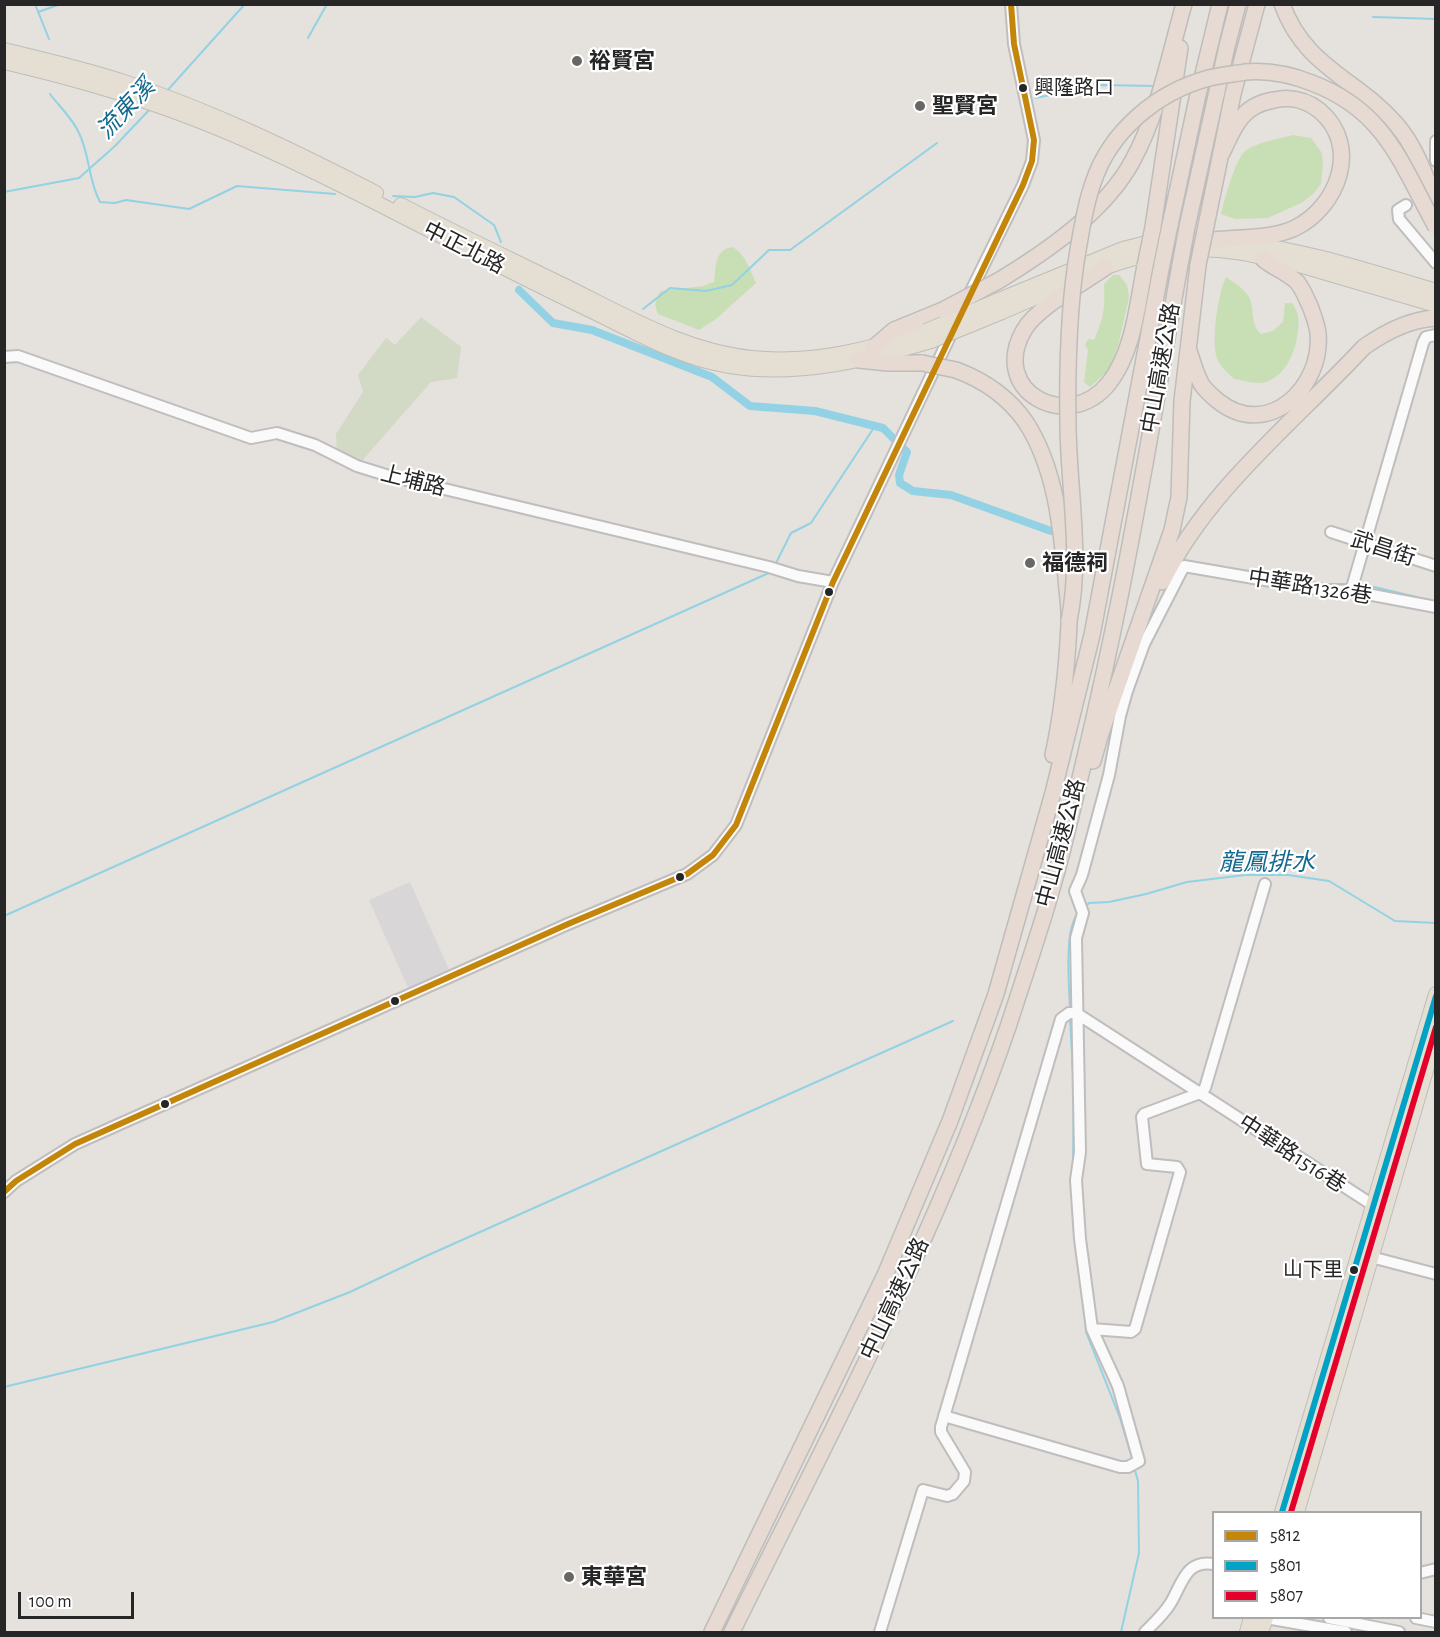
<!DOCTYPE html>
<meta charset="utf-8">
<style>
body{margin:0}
#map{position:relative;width:1440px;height:1637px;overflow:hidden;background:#e5e1dc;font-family:"Alegreya Sans",sans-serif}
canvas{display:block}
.frame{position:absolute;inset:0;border:6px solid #262626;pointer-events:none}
.legend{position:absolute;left:1212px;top:1511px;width:210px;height:108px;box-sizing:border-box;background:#fff;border:2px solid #a8a8a8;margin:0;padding:8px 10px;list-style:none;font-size:18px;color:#262626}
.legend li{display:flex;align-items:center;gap:12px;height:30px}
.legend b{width:30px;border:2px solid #a8a8a8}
.scale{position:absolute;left:18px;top:1592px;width:116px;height:27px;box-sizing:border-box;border:3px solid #262626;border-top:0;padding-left:8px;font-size:18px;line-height:21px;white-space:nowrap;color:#262626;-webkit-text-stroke:4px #fff;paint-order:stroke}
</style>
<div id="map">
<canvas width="1440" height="1637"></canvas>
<div class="frame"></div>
<ul class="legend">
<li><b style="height:8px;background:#c3860a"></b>5812</li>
<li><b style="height:8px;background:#02a2c6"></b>5801</li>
<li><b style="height:8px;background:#e4002b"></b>5807</li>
</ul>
<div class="scale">100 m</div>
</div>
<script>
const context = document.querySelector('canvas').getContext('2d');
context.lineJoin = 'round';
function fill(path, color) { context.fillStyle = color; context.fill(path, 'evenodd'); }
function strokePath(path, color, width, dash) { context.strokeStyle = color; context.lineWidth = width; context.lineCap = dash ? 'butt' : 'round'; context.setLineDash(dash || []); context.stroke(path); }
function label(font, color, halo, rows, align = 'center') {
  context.font = font + ' "Alegreya Sans","Noto Sans TC",sans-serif'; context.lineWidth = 4.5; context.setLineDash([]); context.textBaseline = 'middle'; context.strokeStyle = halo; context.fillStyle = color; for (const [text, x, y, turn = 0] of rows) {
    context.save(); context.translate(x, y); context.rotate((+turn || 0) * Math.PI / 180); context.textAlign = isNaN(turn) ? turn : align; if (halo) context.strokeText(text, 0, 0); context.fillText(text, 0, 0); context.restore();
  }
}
const industrial = new Path2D(`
 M410 882 450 972 409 990 369 900Z`);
const green = new Path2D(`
 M1293 135 1311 138 1322 153 1323 165 1321 184 1313 194 1303 202 1268 218 1235 219 1221 214C1224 201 1235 161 1244 152 1256 142 1279 139 1293 135Z
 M732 247C745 253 750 270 756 283L716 319 699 330 658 314C654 306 655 298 661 291L703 286 714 282C716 268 714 250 732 247Z
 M1113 275H1119L1127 285 1129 297 1118 346 1109 370 1090 387 1084 382 1088 350 1085 345 1088 339 1094 340C1104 317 1105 309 1104 284Z
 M1226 277C1235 283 1243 288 1249 297 1255 308 1250 325 1261 334L1273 331 1283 322 1285 303H1292C1294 306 1297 311 1298 315 1301 338 1290 375 1266 382 1257 385 1243 380 1234 379 1229 374 1221 367 1218 361 1210 344 1218 293 1226 277Z`);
const cemetery = new Path2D(`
 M421 317 461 347 457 378 431 382 360 463 337 454 336 434 363 392 358 375 386 338 395 345Z`);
const stream = new Path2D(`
 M35 4 49 39
 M38 12 61 4
 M1373 17 1436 19
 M308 38 327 4
 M166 92 245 4
 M50 94C59 106 73 119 79 133 90 155 88 180 100 202L115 203 126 200 189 209 237 186 335 194
 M1035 98 1102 85 1154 86
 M4 192 79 178 115 146 150 109
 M393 196 415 197 433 193 454 197 494 225 501 242
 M643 309 670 288 706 291 732 285 769 250H790L937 143
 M775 565 791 533 811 523 875 426
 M1267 575 1323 584H1348
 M1357 584 1366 585 1433 601
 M1084 908 1089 903 1109 902 1146 894 1187 882 1245 875H1288L1329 881 1395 921 1436 923
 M4 916 771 572
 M1070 1008C1069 987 1064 928 1078 914
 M1070 1017 1073 1074
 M1073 1164 1074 1083
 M1085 1316 1086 1332 1120 1418 1133 1461
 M4 1387 273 1322 350 1292 424 1257 953 1021
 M1121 1632 1139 1553 1138 1481 1134 1467`);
const canal = new Path2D(`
 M519 290 553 323 592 330 712 377 750 406 815 411 883 428 907 452 899 475 900 483 913 491 951 495 1051 531`);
const minor = new Path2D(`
 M1436 141V161
 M1406 205 1398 210 1399 219 1436 263
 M968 297 1023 185 1032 161 1034 140 1014 44 1011 4
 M4 357 18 356 251 438 277 433 315 445 357 466 386 475 769 567 798 576 833 582
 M1331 532 1436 566
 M1351 591 1423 343 1426 337 1436 335
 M1200 1093 1205 1088 1265 884
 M4 1192 16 1181 75 1144 568 924 687 874 713 855 736 825 833 582 953 330
 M1371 1257 1436 1274
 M1092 1329 1131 1332 1135 1329 1180 1172 1177 1167 1147 1164 1142 1117 1144 1114 1200 1093
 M944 1416 1120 1467H1128L1139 1461 1118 1386 1092 1329 1080 1239 1076 1180 1080 1152 1076 938 1083 913 1075 891 1082 875 1109 775 1120 716 1127 691 1144 644 1184 566 1323 590 1351 591 1436 607
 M1420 1573 1436 1569
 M1266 1618 1346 1632
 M1329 1618 1399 1632
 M1416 1618 1436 1622
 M880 1632 923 1490 947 1496 953 1494 964 1481 965 1472 941 1432V1427L1061 1019 1069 1013H1076L1379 1209
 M1145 1632C1153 1624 1163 1615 1170 1604 1182 1585 1185 1559 1214 1564`);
const major = new Path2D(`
 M4 50C45 60 85 69 124 82 212 111 294 151 376 193
 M4 62C60 75 114 90 168 109 238 134 306 167 373 201 447 239 521 277 596 313 639 334 682 359 730 366 798 377 866 360 931 341
 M401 205C455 233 510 259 565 286 628 317 693 356 765 359 820 362 874 348 926 331
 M1240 243C1307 250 1371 272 1436 291
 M999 300 1123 249 1158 240H1212
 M1002 312 1106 267C1146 252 1193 245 1236 252 1252 254 1266 259 1282 260L1436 305
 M1282 1512 1436 994
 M1297 1512 1436 1036
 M1247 1632 1251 1618
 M1261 1632 1266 1618`);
const highway = new Path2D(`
 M1282 4C1305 68 1356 78 1396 124 1416 147 1425 175 1436 203
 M1170 225 1197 99 1220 4
 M1206 226 1233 94 1257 4
 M1153 227 1180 48
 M1187 227 1227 46 1238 4
 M1214 240C1240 237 1272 239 1295 228 1338 207 1361 146 1320 111 1306 100 1292 96 1274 100 1262 102 1250 107 1242 117 1233 127 1228 141 1222 153
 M1106 267C1084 283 1037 307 1024 330 988 392 1069 434 1109 383 1134 351 1137 305 1145 266
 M998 281C1046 252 1106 211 1133 160 1159 112 1169 56 1184 4
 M873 348 894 330 943 310
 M1189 351C1193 362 1196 375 1202 385 1206 391 1212 396 1218 401 1268 441 1323 387 1318 333 1317 324 1313 314 1310 306 1306 298 1303 289 1297 282 1287 272 1273 268 1263 259
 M859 360 888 363H922
 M956 370C983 380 1008 397 1025 421 1055 466 1061 526 1066 578 1067 593 1070 609 1069 624 1067 667 1062 713 1053 755
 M1162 582C1208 489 1294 422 1364 347 1384 333 1410 319 1436 318
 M1093 761 1101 733 1172 530 1179 497 1182 401 1198 265
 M712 1632 885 1275 950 1121 996 994 1053 793 1092 635 1162 264
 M732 1632C830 1433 937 1235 1009 1024 1029 962 1051 899 1066 836 1084 763 1101 689 1116 616 1140 500 1159 382 1180 265`);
const majorBridge = new Path2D(`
 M926 331 999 300
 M931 341 1002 312`);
const highwayBridge = new Path2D(`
 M1162 264 1170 225
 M1180 265 1187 227
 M1198 265 1206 226
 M1145 266 1153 227
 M943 310 998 281
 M922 363 956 370
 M1069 621C1082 558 1069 491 1068 427 1067 368 1068 308 1078 250 1082 228 1085 205 1093 183 1110 131 1157 92 1209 78 1221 75 1234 74 1245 72 1267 70 1292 75 1312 83 1386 111 1401 164 1436 227`);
const bus1 = new Path2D(`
 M4 1192 16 1181 75 1144 568 924 687 874 713 855 736 825 833 582 1023 185 1032 161 1034 140 1014 44 1011 4`);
const bus2 = new Path2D(`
 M1282 1512 1436 996`);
const bus3 = new Path2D(`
 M1291 1512 1436 1027`);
const markers = [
 [577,61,6,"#696766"],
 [1023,88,5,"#262626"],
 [920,106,6,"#696766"],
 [1030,563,6,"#696766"],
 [829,592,5,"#262626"],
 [680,877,5,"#262626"],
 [395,1001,5,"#262626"],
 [165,1104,5,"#262626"],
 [1354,1270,5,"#262626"],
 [569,1577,6,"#696766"]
];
const busNames = [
 ["興隆路口",1034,88],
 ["山下里",1343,1270,"right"]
];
const poiNames = [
 ["裕賢宮",589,61],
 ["聖賢宮",932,106],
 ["福德祠",1042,563],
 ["東華宮",581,1577]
];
const streetNames = [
 ["中正北路",464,248,27],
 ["中山高速公路",1161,368,-80],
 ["上埔路",413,481,14],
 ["武昌街",1383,549,18],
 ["中華路1326巷",1310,587,9],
 ["中山高速公路",1061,843,-75],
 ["中華路1516巷",1292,1154,33],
 ["中山高速公路",895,1299,-65]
];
const waterNames = [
 ["流東溪",126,109,-47],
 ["龍鳳排水",1267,863]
];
fill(industrial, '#d9d6d8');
fill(green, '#c8dfb6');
fill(cemetery, '#d2d9c4');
strokePath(stream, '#92d2e4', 2);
strokePath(canal, '#92d2e4', 8);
strokePath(minor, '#bfbdbd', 14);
strokePath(major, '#bebdbb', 16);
strokePath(highway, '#bebdbb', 18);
strokePath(minor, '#fbfafa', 10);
strokePath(major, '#e4dfd2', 14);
strokePath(highway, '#e6dad2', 15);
strokePath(majorBridge, '#bebdbb', 16, []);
strokePath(highwayBridge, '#bebdbb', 18, []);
strokePath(majorBridge, '#e4dfd2', 14);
strokePath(highwayBridge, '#e6dad2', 15);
strokePath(bus1, '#c3860a', 6);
strokePath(bus2, '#02a2c6', 6);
strokePath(bus3, '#e4002b', 6);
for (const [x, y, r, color] of markers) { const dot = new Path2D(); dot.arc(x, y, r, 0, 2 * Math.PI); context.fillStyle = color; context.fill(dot); strokePath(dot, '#fff', 2); }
label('20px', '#262626', '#fff', busNames, 'left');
label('bold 22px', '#262626', '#fff', poiNames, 'left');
label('22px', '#262626', '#fff', streetNames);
label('italic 24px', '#13698e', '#fff', waterNames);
</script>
